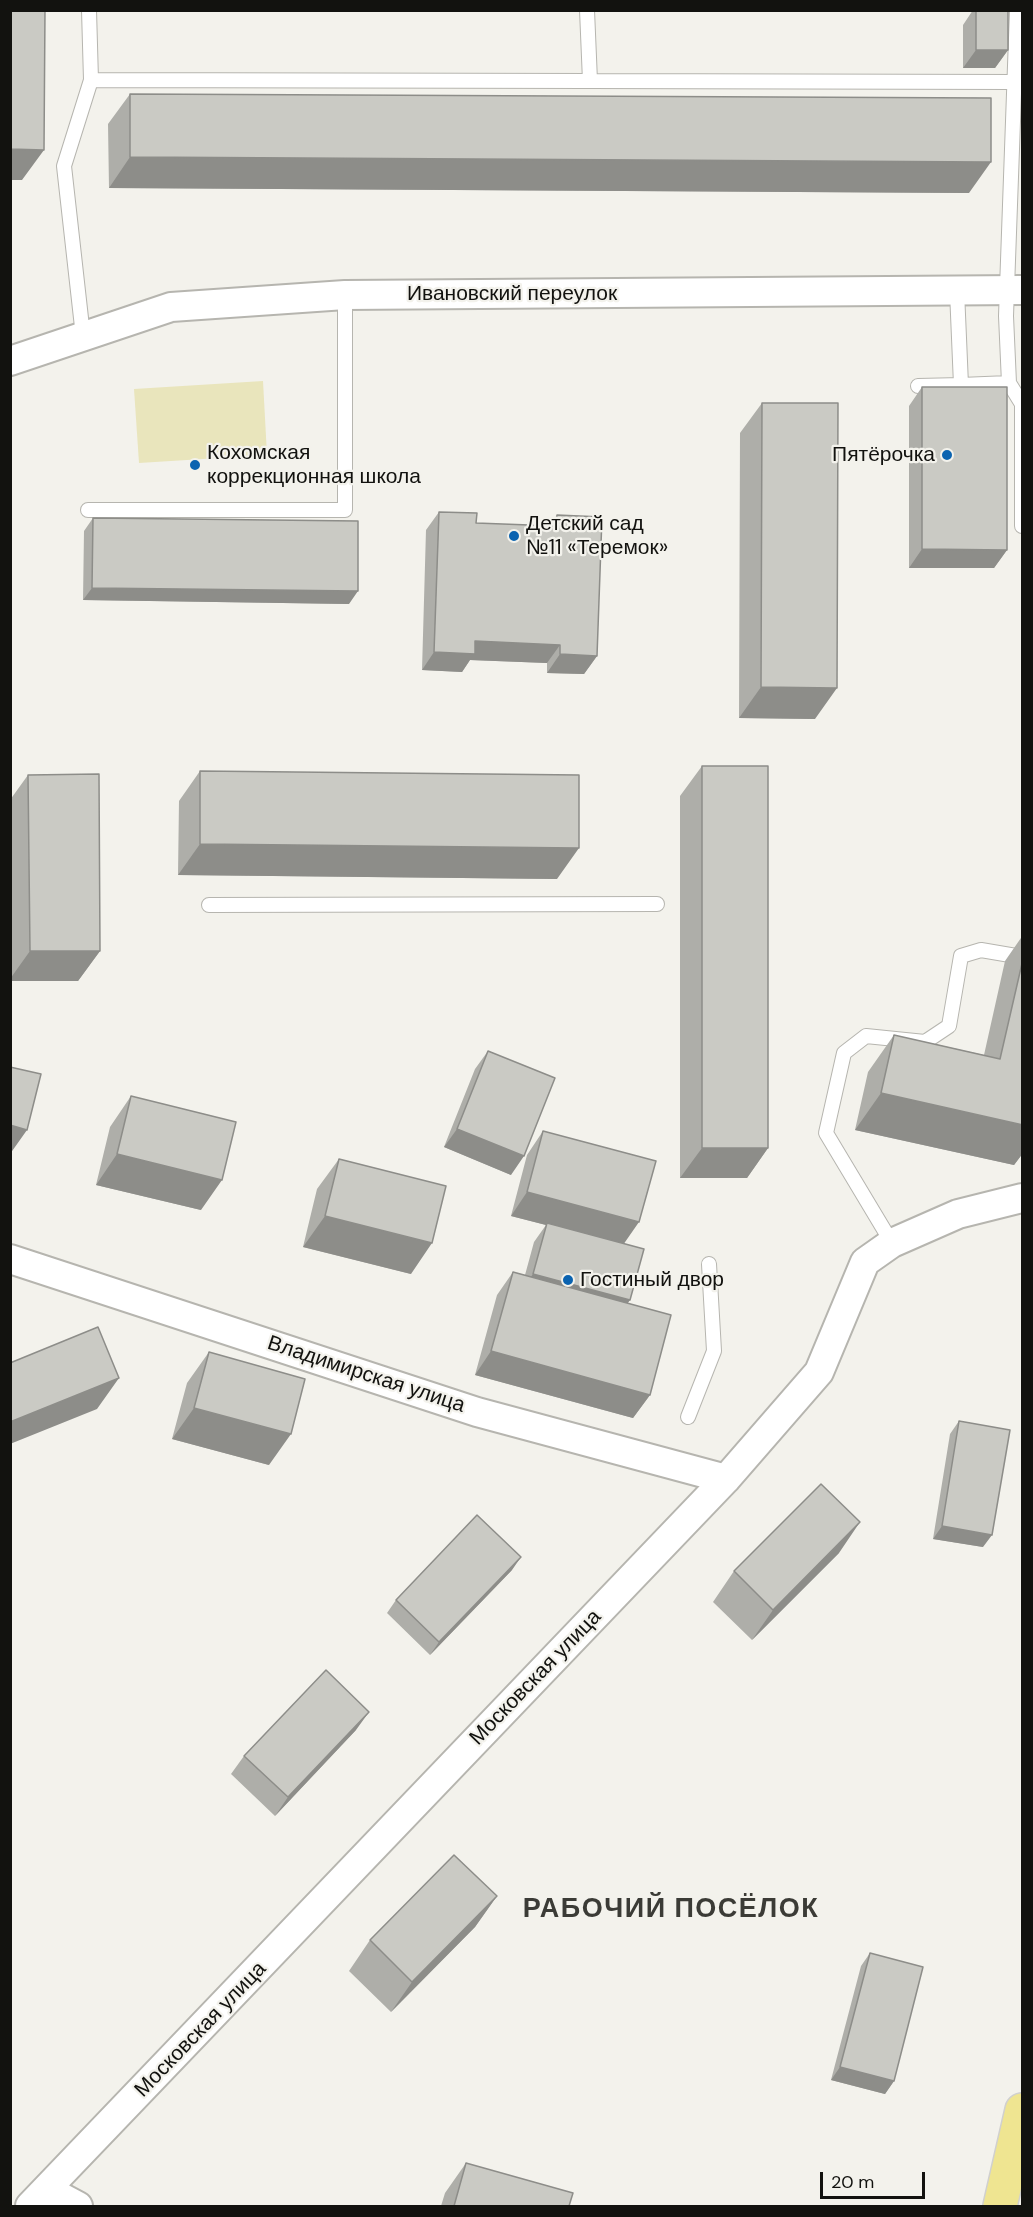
<!DOCTYPE html>
<meta charset="utf-8">
<style>
body{margin:0}
#map{position:relative;width:1033px;height:2217px;overflow:hidden;background:#f3f2ec;font-family:"DM Sans",sans-serif}
canvas{display:block}
.frame{position:absolute;inset:0;border:12px solid #12120f;pointer-events:none}
.scale{position:absolute;left:820px;top:2172px;width:105px;height:27px;box-sizing:border-box;border:3px solid #12120f;border-top:0;padding-left:8px;font-size:18px;line-height:21px;white-space:nowrap;color:#12120f;-webkit-text-stroke:4px #f3f2ec;paint-order:stroke}
</style>
<div id="map">
<canvas width="1033" height="2217"></canvas>
<div class="frame"></div>
<div class="scale">20 m</div>
</div>
<script>
const context = document.querySelector('canvas').getContext('2d');
context.lineJoin = 'round';
function fill(path, color) { context.fillStyle = color; context.fill(path, 'evenodd'); }
function strokePath(path, color, width, dash) { context.strokeStyle = color; context.lineWidth = width; context.lineCap = dash ? 'butt' : 'round'; context.setLineDash(dash || []); context.stroke(path); }
function label(font, color, halo, rows, align = 'center') {
  context.font = font + ' "DM Sans",sans-serif'; context.lineWidth = 4.5; context.setLineDash([]); context.textBaseline = 'middle'; context.strokeStyle = halo; context.fillStyle = color; for (const [text, x, y, turn = 0] of rows) {
    context.save(); context.translate(x, y); context.rotate((+turn || 0) * Math.PI / 180); context.textAlign = isNaN(turn) ? turn : align; if (halo) context.strokeText(text, 0, 0); context.fillText(text, 0, 0); context.restore();
  }
}
const green = new Path2D(`
 M263 381 267 455 139 463 134 389Z`);
const lane = new Path2D(`
 M89 10 91 80 590 81
 M587 10 590 81 1015 82
 M1017 10 1006 316 1009 383 1022 404V526
 M957 291 961 385 1009 383
 M83 336 64 166 91 80
 M918 386 961 385
 M88 510H345V295
 M209 905 657 904
 M892 1243 826 1133 844 1053 866 1036 925 1042 949 1026 961 956 981 950 1022 957
 M688 1417 714 1351 709 1264`);
const street = new Path2D(`
 M10 361 171 307 345 295 1022 290
 M10 1259 477 1412 726 1479
 M48 2190 78 2206
 M30 2206 726 1479 819 1372 865 1262 892 1243 958 1214 1022 1198`);
const primary = new Path2D(`
 M1000 2206 1022 2110`);
const wall = new Path2D(`
 M973 10H1008V50L995 68H963V25Z
 M130 94 969 193 109 188 108 124Z
 M922 387 1007 550 994 568H909V406Z
 M762 403 815 719 739 718 740 433Z
 M439 512 476 523 549 526 557 515 597 656 584 674 547 673V663L470 660 462 672 422 670 426 530Z
 M93 518 349 604 83 600 84 531Z
 M702 766 768 1148 747 1178H680V796Z
 M200 771 557 879 178 875 179 801Z
 M28 775 100 951 78 981H10V800Z
 M1023 935V1153L1014 1165 855 1130 868 1072 894 1035 984 1055 1005 961Z
 M488 1051 511 1175 444 1147 475 1069Z
 M131 1096 201 1210 96 1185 110 1127Z
 M543 1131 624 1244 630 1300 627 1303 650 1395 633 1418 475 1375 497 1295 513 1272 525 1275 534 1242 546 1225 511 1216 527 1155Z
 M339 1159 411 1274 303 1247 317 1189Z
 M209 1352 269 1465 172 1439 187 1383Z
 M959 1421 983 1547 933 1539 950 1434Z
 M839 1553 752 1640 713 1602 734 1571Z
 M512 1570 430 1655 387 1613 396 1600Z
 M356 1730 275 1816 231 1774 244 1756Z
 M497 1896 475 1927 391 2012 349 1971 370 1940Z
 M870 1953 894 2081 885 2094 831 2080 861 1966Z
 M466 2163 569 2206H441L445 2193Z`);
const shadedWall = new Path2D(`
 M976 50H1008L995 68H963Z
 M10 149 44 150 22 180H10Z
 M130 157 991 162 969 193 109 188Z
 M922 549 1007 550 994 568H909Z
 M92 588 358 591 349 604 83 600Z
 M475 641 560 645 547 663 470 660 462 672 422 670 434 652Z
 M560 654 597 656 584 674 547 673Z
 M761 687 837 688 815 719 739 718Z
 M200 844 579 848 557 879 178 875Z
 M30 951H100L78 981H10V979Z
 M881 1093 1023 1125V1153L1014 1165 855 1130Z
 M10 1125 27 1130 10 1154Z
 M457 1129 524 1156 511 1175 444 1147Z
 M702 1148H768L747 1178H680Z
 M117 1154 222 1180 201 1210 96 1185Z
 M527 1192 639 1222 623 1245 547 1223 546 1225 511 1216Z
 M325 1216 432 1243 411 1274 303 1247Z
 M533 1274 630 1300 617 1318 520 1292Z
 M491 1351 650 1395 633 1418 475 1375Z
 M119 1378 97 1409 10 1444V1422Z
 M194 1408 291 1434 269 1465 172 1439Z
 M860 1522 839 1553 752 1640 773 1610Z
 M942 1526 992 1535 983 1547 933 1539Z
 M521 1557 512 1570 430 1655 439 1642Z
 M369 1712 356 1730 275 1816 288 1797Z
 M497 1896 475 1927 391 2012 412 1982Z
 M840 2067 894 2081 885 2094 831 2080Z`);
const building = new Path2D(`
 M10 10H45L44 150 10 149Z
 M976 10H1008V50H976Z
 M130 94 991 98V162L130 157Z
 M922 387H1007V550L922 549Z
 M762 403H838L837 688 761 687Z
 M439 512 477 513 476 523 556 526 557 515 602 517 597 656 560 654V645L475 641V654L434 652Z
 M93 518 358 521V591L92 588Z
 M702 766H768V1148H702Z
 M200 771 579 775V848L200 844Z
 M99 774 100 951H30L28 775Z
 M1023 959V1125L881 1093 894 1035 1000 1059Z
 M488 1051 555 1078 524 1156 457 1129Z
 M10 1067 41 1074 27 1130 10 1125Z
 M131 1096 236 1122 222 1180 117 1154Z
 M543 1131 656 1161 639 1222 527 1192Z
 M339 1159 446 1186 432 1243 325 1216Z
 M547 1223 644 1249 630 1300 533 1274Z
 M513 1272 671 1315 650 1395 491 1351Z
 M98 1327 119 1378 10 1422V1363Z
 M209 1352 305 1379 291 1434 194 1408Z
 M959 1421 1010 1430 992 1535 942 1526Z
 M821 1484 860 1522 773 1610 734 1571Z
 M477 1515 521 1557 439 1642 396 1600Z
 M326 1670 369 1712 288 1797 244 1756Z
 M454 1855 497 1896 412 1982 370 1940Z
 M870 1953 923 1967 894 2081 840 2067Z
 M466 2163 573 2193 569 2206H454Z`);
const markers = [
 [947,455,6,"#0b63b0"],
 [195,465,6,"#0b63b0"],
 [514,536,6,"#0b63b0"],
 [568,1280,6,"#0b63b0"]
];
const streetNames = [
 ["Ивановский переулок",512,294],
 ["Владимирская улица",366,1375,18],
 ["Московская улица",536,1678,-46],
 ["Московская улица",201,2030,-46]
];
const poiNames = [
 ["Кохомская",207,453],
 ["коррекционная школа",207,477],
 ["Пятёрочка",935,455,"right"],
 ["Детский сад",526,524],
 ["№11 «Теремок»",526,548],
 ["Гостиный двор",580,1280]
];
const districtNames = [
 ["РАБОЧИЙ ПОСЁЛОК",671,1910]
];
fill(green, '#e9e5bc');
strokePath(lane, '#b6b5af', 16);
strokePath(street, '#b6b5af', 32);
strokePath(primary, '#d0d0cf', 36);
strokePath(lane, '#fff', 14);
strokePath(street, '#fff', 28);
strokePath(primary, '#efe591', 33);
fill(wall, '#aeaea9');
fill(shadedWall, '#8d8d89');
fill(building, '#cacac4');
strokePath(building, '#8d8d89', 1.5);
for (const [x, y, r, color] of markers) { const dot = new Path2D(); dot.arc(x, y, r, 0, 2 * Math.PI); context.fillStyle = color; context.fill(dot); strokePath(dot, '#f3f2ec', 2); }
label('21px', '#12120f', '#f3f2ec', streetNames);
label('21px', '#12120f', '#f3f2ec', poiNames, 'left');
context.letterSpacing = '1.5px';
label('bold 27px', '#3b3b36', '#f3f2ec', districtNames);
context.letterSpacing = '0px';
</script>
